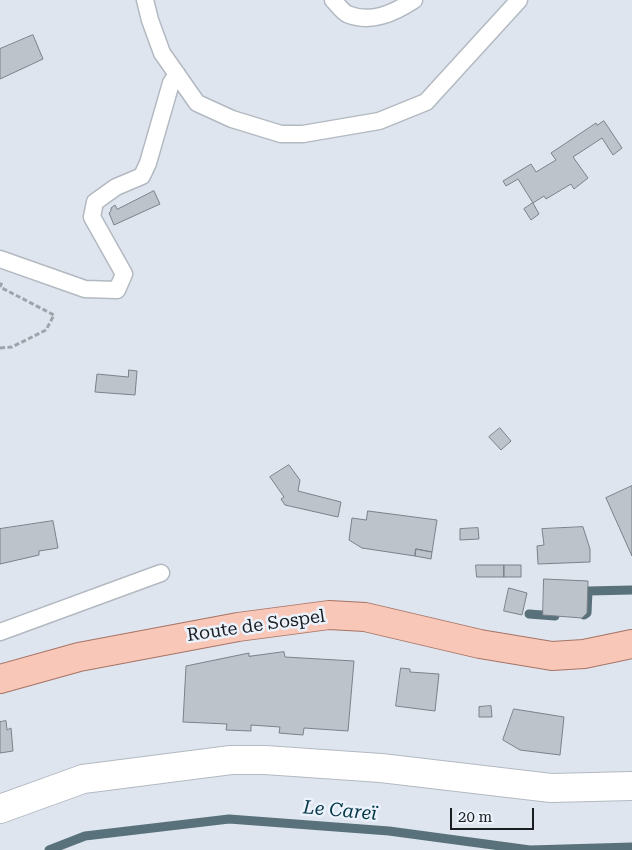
<!DOCTYPE html>
<meta charset="utf-8">
<style>
body{margin:0}
#map{position:relative;width:632px;height:850px;overflow:hidden;background:#dee5ee;font-family:"Roboto Serif",serif}
canvas{display:block}
.scale{position:absolute;left:450px;top:808px;width:84px;height:22px;box-sizing:border-box;border:2px solid #1b1e21;border-top:0;padding-left:6px;font-size:15px;line-height:18px;white-space:nowrap;color:#1b1e21;-webkit-text-stroke:4px #ecf2fb;paint-order:stroke}
</style>
<div id="map">
<canvas width="632" height="850"></canvas>
<div class="scale">20 m</div>
</div>
<script>
const context = document.querySelector('canvas').getContext('2d');
context.lineJoin = 'round';
function strokePath(path, color, width, dash) { context.strokeStyle = color; context.lineWidth = width; context.lineCap = dash ? 'butt' : 'round'; context.setLineDash(dash || []); context.stroke(path); }
function fill(path, color) { context.fillStyle = color; context.fill(path, 'evenodd'); }
function label(font, color, halo, rows, align = 'center') {
  context.font = font + ' "Roboto Serif",serif'; context.lineWidth = 5; context.setLineDash([]); context.textBaseline = 'middle'; context.strokeStyle = halo; context.fillStyle = color; for (const [text, x, y, turn = 0] of rows) {
    context.save(); context.translate(x, y); context.rotate((+turn || 0) * Math.PI / 180); context.textAlign = isNaN(turn) ? turn : align; if (halo) context.strokeText(text, 0, 0); context.fillText(text, 0, 0); context.restore();
  }
}
const stream = new Path2D(`
 M529 614 555 616
 M584 615 587 613 588 591 632 590
 M49 850 85 836 229 819 389 831 530 850 632 847`);
const building = new Path2D(`
 M33 35 43 59 0 79V49Z
 M604 121 622 148 613 155 602 138 573 157 588 178 574 189 571 184 546 199 544 196 533 203 518 179 506 186 503 181 531 164 536 172 556 160 551 153 596 123 597 125Z
 M154 191 160 204 114 225 109 213 111 211V208L115 205 117 209Z
 M533 203 539 214 531 220 524 209Z
 M129 370 137 371 135 395 95 392 97 374 128 377Z
 M500 428 511 441 501 450 489 437Z
 M289 465 300 480 298 491 341 502 338 517 285 505 281 499 284 497 270 477Z
 M632 486V556L606 498Z
 M368 511 437 520 432 552 416 549 415 556 362 548 349 540 352 518 366 520Z
 M53 521 58 548 39 551V555L0 564V529Z
 M583 527 590 549V562L538 564 537 546 544 545 542 529Z
 M478 528 479 539 460 540V529Z
 M416 549 432 552 431 559 415 556Z
 M476 565H504V577H477Z
 M504 565H521V577H504Z
 M544 579 588 581 587 613 582 618 543 615Z
 M509 588 527 593 522 615 504 611Z
 M284 652 285 657 354 661 348 731 304 728 303 735 279 733 280 727 251 725V731L226 730 227 724 183 722 186 666 249 653V656Z
 M401 668 410 669V672L439 674 435 711 396 706Z
 M491 706 492 717H479V707Z
 M514 709 564 717 560 755 520 750 503 740Z
 M6 721 7 730 11 728 13 751 0 753V722Z`);
const path = new Path2D(`
 M0 348 12 347 46 330 54 315 0 287 2 282`);
const lane = new Path2D(`
 M145 0 150 20 162 53 197 103 232 119 281 134H303L379 121 426 102 519 0
 M333 0C337 4 342 11 347 14 371 24 394 13 414 0
 M0 259 85 289 117 290 124 274 92 217 95 202 116 187 142 176 148 163 171 83 177 74
 M0 632 161 573`);
const secondary = new Path2D(`
 M0 809 83 779 231 760H265L381 768 551 788 632 786`);
const primary = new Path2D(`
 M0 679 79 657 238 627 329 615 365 617 480 644 552 656 584 654 632 644`);
const streetNames = [
 ["Route de Sospel",256,626,-8]
];
const waterNames = [
 ["Le Careï",340,811,5]
];
strokePath(stream, '#59717b', 9);
fill(building, '#bdc3cb');
strokePath(building, '#7b8189', 1);
strokePath(lane, '#b3b9c1', 19);
strokePath(secondary, '#b3b9c1', 30);
strokePath(primary, '#a77365', 30);
strokePath(path, '#9fa4ab', 3, [5, 2.5]);
strokePath(lane, '#fff', 16);
strokePath(secondary, '#fff', 28);
strokePath(primary, '#f8c7b8', 28);
label('18px', '#1b1e21', '#ecf2fb', streetNames);
label('italic 19px', '#043747', '#ecf2fb', waterNames);
</script>
